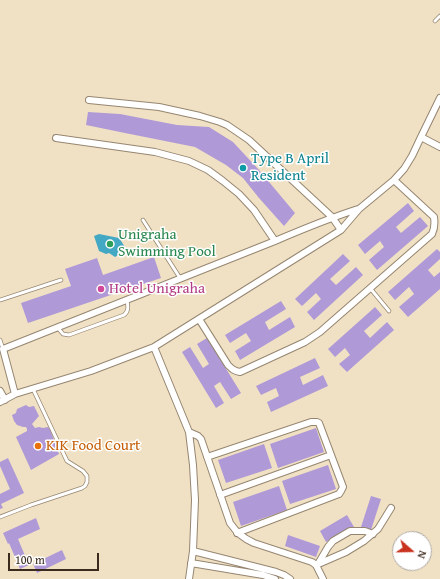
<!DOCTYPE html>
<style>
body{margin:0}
#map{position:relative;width:440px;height:579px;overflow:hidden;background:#f0e1c4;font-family:"Gentium Book Plus",serif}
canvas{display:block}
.north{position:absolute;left:392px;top:531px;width:40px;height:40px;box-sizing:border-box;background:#fff;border:1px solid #b1aaa5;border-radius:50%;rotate:110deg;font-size:11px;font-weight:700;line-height:16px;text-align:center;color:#3b2a1e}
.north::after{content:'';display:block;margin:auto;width:14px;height:18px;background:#c8321e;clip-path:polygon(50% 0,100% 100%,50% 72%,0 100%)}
.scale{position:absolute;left:8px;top:553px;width:91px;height:18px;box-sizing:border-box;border:2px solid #3b2a1e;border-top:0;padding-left:5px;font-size:12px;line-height:14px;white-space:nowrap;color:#3b2a1e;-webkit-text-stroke:3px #fff;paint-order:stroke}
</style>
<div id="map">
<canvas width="440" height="579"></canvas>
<div class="north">N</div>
<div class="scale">100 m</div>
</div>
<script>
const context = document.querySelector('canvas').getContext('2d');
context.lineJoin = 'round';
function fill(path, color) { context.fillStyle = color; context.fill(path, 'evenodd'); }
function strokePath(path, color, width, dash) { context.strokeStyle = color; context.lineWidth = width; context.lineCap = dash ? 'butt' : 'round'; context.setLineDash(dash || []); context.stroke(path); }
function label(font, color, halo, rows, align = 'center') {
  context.font = font + ' "Gentium Book Plus",serif'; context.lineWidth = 3; context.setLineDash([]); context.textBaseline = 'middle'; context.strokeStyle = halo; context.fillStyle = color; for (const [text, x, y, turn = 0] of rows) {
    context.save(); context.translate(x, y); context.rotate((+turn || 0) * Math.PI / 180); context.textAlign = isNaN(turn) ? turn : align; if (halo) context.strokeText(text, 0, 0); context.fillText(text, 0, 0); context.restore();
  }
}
const water = new Path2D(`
 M99 234 119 238 127 250 115 257 109 253 106 254 99 251 94 236Z`);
const building = new Path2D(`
 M88 112 120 114 177 125 209 127 233 142 259 170 295 213 284 226 259 198 243 178 226 165 195 147 125 133 86 125Z
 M408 203 414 211 396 227 401 233 420 217 428 226 377 270 369 260 384 247 380 241 365 254 358 245Z
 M437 249 440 252V259L428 270 434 277 440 272V289L408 317 399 307 414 294 409 287 395 300 388 292Z
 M343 254 350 261 330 279 336 285 356 267 363 275 314 320 307 312 321 299 316 293 302 306 295 299Z
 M154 257 161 278 28 323 21 303 71 286 65 269 97 258 103 275Z
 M281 301 286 309 265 322 269 330 290 317 295 327 240 360 235 351 251 341 246 333 230 343 225 335Z
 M375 307 382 315 364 331 370 338 387 322 394 330 347 372 339 364 350 355 345 348 335 357 328 349Z
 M207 338 241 393 231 399 220 382 214 386 224 403 216 408 182 352 190 347 203 368 209 364 197 344Z
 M315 358 320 368 300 377 303 385 323 375 328 386 271 412 267 402 279 396 276 388 261 395 256 386Z
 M26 405 29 407 34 406 39 416 32 424 35 428 39 427 43 428 48 427 50 429 59 454 31 470 16 437 27 431V429L26 427H23L17 425 14 421 12 415 16 413 17 409Z
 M316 428 324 452 278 468 270 444Z
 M264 444 272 468 226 483 218 460Z
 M8 458 24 493 1 504 3 508 0 509V494L10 489 0 466V462Z
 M328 465 336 489 290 504 282 481Z
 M279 486 287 510 241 526 233 502Z
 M371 496 381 499 371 530 361 527Z
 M347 515 354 527 326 542 320 531Z
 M36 518 40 529 18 539 29 565 20 569 9 543 8 544 3 533Z
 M288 535 320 546 316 557 285 546Z
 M62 550 66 559 37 573 33 564Z`);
const service = new Path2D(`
 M435 21 440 16
 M143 220 180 278
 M370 288 389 311
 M0 300 61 280
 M58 328 63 334 69 335 124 315C129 311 128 306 127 300
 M0 340 3 349
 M0 517 31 505 82 488 85 486 87 482V476L83 471 67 461 33 389`);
const minor = new Path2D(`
 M89 100 159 107 200 116 220 122 227 125 249 140 332 217 341 230
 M421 137 440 147
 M56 138 155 152 189 161 208 170 223 181 239 194 254 210 275 241
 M199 319 228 365C232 369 234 371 240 372L305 342 320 332 432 234C435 228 435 224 434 217L394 180
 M154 347 189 432 193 465 195 500 193 551 189 579
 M0 391 5 400
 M15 394 3 349 275 241C303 229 330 218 358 209
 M0 402 15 394 91 371 154 347 341 230 359 209 394 180 404 169 412 156 421 137 440 98
 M189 432 198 436 201 439 230 523C237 533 243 538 254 543L312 562 316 565 323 579
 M207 457 311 422H317L319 423 343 487 341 491 339 494 237 533
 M220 495 331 455
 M193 551 276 572 284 575 290 579
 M191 563 263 575 275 579
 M318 564 328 547 333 541 350 531H365L373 534
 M316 565 346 552 364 541 378 529 391 508`);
const markers = [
 [243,168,4,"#0f9aa8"],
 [110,244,4,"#2e9e5b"],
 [101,289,4,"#d1479c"],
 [38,446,4,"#e8710a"]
];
const cultureNames = [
 ["Type B April",251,159],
 ["Resident",251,176]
];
const leisureNames = [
 ["Unigraha",118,235],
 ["Swimming Pool",118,252]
];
const hotelNames = [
 ["Hotel Unigraha",109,289]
];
const foodNames = [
 ["KIK Food Court",46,446]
];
fill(water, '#43a8c3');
fill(building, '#af99d7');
strokePath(service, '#968671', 4.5);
strokePath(minor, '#968671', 8);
strokePath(service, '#fff', 3);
strokePath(minor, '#fff', 6);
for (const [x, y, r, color] of markers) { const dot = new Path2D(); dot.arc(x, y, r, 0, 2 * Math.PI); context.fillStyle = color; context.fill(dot); strokePath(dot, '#fff', 1.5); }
label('15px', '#0d838f', '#fff', cultureNames, 'left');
label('15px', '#27864d', '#fff', leisureNames, 'left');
label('15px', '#b23c85', '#fff', hotelNames, 'left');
label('15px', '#c56008', '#fff', foodNames, 'left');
</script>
